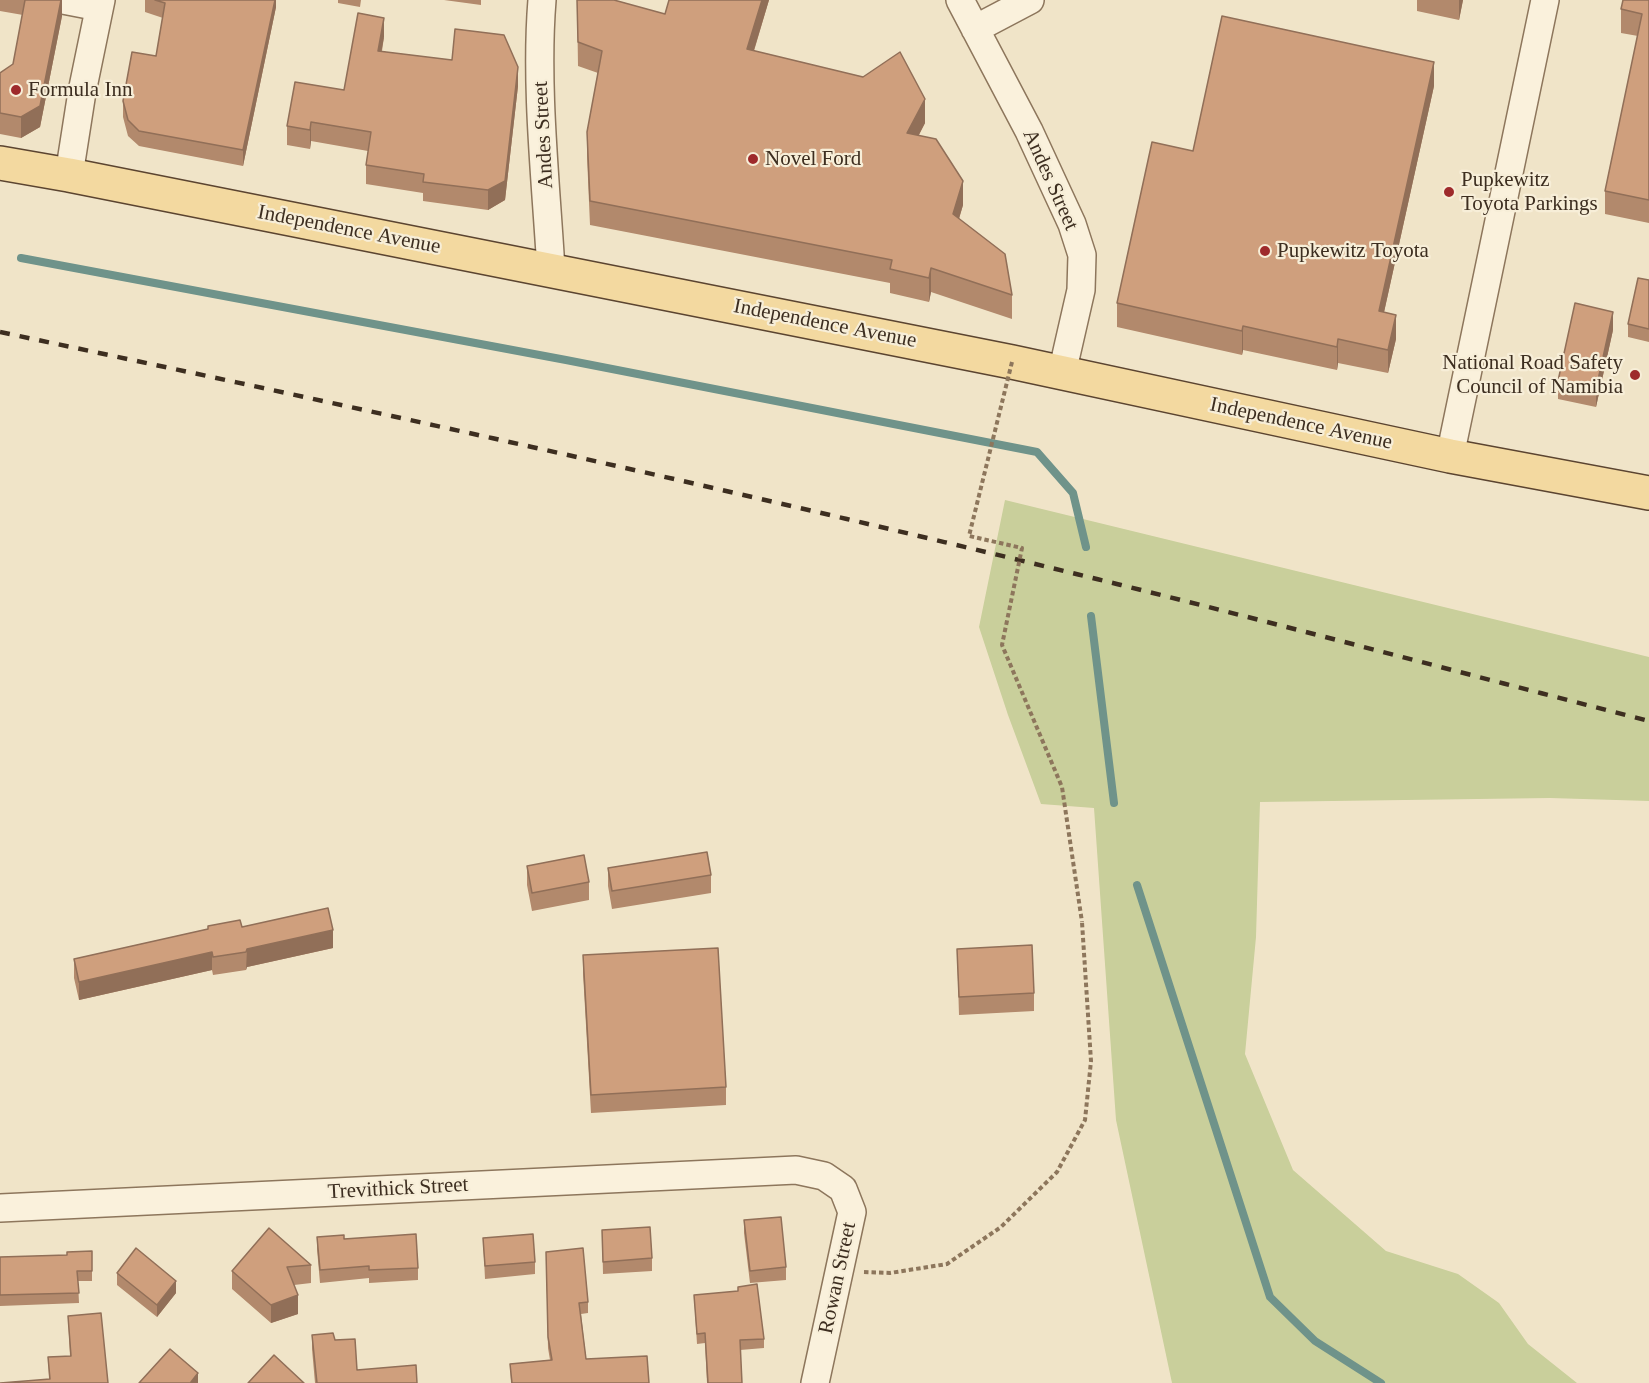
<!DOCTYPE html>
<style>
body{margin:0}
canvas{display:block;background:#f0e4c8}
</style>
<canvas width="1649" height="1383"></canvas>
<script>
const context = document.querySelector('canvas').getContext('2d');
context.lineJoin = 'round';
function fill(path, color) { context.fillStyle = color; context.fill(path, 'evenodd'); }
function strokePath(path, color, width, dash) { context.strokeStyle = color; context.lineWidth = width; context.lineCap = dash ? 'butt' : 'round'; context.setLineDash(dash || []); context.stroke(path); }
function label(font, color, halo, rows, align = 'center') {
  context.font = font + ' Georgia,serif'; context.lineWidth = 4.5; context.setLineDash([]); context.textBaseline = 'middle'; context.strokeStyle = halo; context.fillStyle = color; for (const [text, x, y, turn = 0] of rows) {
    context.save(); context.translate(x, y); context.rotate((+turn || 0) * Math.PI / 180); context.textAlign = isNaN(turn) ? turn : align; if (halo) context.strokeText(text, 0, 0); context.fillText(text, 0, 0); context.restore();
  }
}
const green = new Path2D(`
 M1005 500 1649 657V801L1550 798 1260 802 1256 937 1245 1054 1293 1170 1386 1251 1458 1274 1499 1303 1528 1344 1577 1383H1172L1116 1120 1094 808 1041 804 1008 715 979 627Z`);
const stream = new Path2D(`
 M21 258 566 360 1037 452 1073 493 1086 547
 M1091 616 1114 803
 M1137 885 1270 1297 1315 1341 1381 1383`);
const path = new Path2D(`
 M864 1272 890 1273 947 1264 1001 1227 1057 1172 1085 1120 1091 1061 1082 922`);
const minor = new Path2D(`
 M63 0 99 7
 M542 0C535 86 546 183 551 270
 M960 0 1029 131 1072 224 1082 255 1081 290 1062 373
 M975 29 1030 0
 M69 175 82 92 101 0
 M1450 456 1545 0
 M0 1208 796 1170 824 1176 843 1189 852 1212 815 1383`);
const major = new Path2D(`
 M0 163 69 175 1012 362 1450 456 1649 493`);
const rail = new Path2D(`
 M0 332C375 411 749 493 1121 585 1298 629 1473 676 1649 721`);
const pathBridge = new Path2D(`
 M1012 362 969 536 1022 548 1002 645 1062 787 1082 922`);
const wall = new Path2D(`
 M0 0H62V16L40 127 21 138 0 134V73L13 64 23 15 0 11Z
 M145 0H276V7L243 166 139 146 128 136 123 117V101L156 56 163 18 145 12Z
 M338 0H361L360 7 338 3Z
 M444 0H481V5Z
 M577 0 665 14 669 0H769L754 51 925 123 919 135 963 205 959 219 1012 295V319L931 292 929 302 890 293V283L590 225 587 156V132L598 73 578 66Z
 M1417 0H1463L1459 20 1417 11Z
 M1649 0V223L1605 214V191L1638 36 1621 33V9Z
 M384 37 382 51 518 86 505 200 488 210 423 201V193L366 184V165L368 151 311 141 310 149 287 145V126L344 90Z
 M1434 86 1384 312 1396 339 1388 373 1338 363 1337 370 1243 350 1242 355 1117 327V303L1193 151Z
 M1649 280V342L1628 337V324Z
 M1613 330 1596 407 1558 399V381Z
 M527 866 589 882V900L532 911 527 885Z
 M608 868 711 875V893L612 909 608 886Z
 M208 926 242 927 333 948 247 967 246 970 213 975 212 970 79 1000 74 978V959L208 929Z
 M957 949 1034 993V1011L959 1015Z
 M583 955 726 1087V1105L591 1113 583 973Z
 M744 1220 786 1267V1280L750 1283 744 1233Z
 M602 1230 652 1258V1271L603 1274Z
 M317 1237 344 1239 418 1268V1280L369 1283V1278L320 1283 317 1249Z
 M483 1238 535 1262V1274L485 1279Z
 M92 1251V1281H78L79 1303 0 1306V1257L67 1255Z
 M546 1252 588 1302V1313L581 1314 586 1359 649 1383H511L510 1364 550 1360 548 1348Z
 M311 1265V1283L294 1285 298 1314 271 1323 232 1289V1271Z
 M117 1273 176 1293 157 1317 117 1285Z
 M694 1295 764 1339V1348L740 1350 742 1383H707L705 1343 697 1344Z
 M68 1316 108 1383 49 1379 48 1357 70 1356Z
 M312 1335 335 1340 357 1370 417 1383H315L312 1349Z`);
const shadedWall = new Path2D(`
 M61 0H62V16L40 127 21 138V117Z
 M274 0H276V7L243 166V150Z
 M762 0H769L747 73V49Z
 M1459 0H1463L1459 20Z
 M384 18V37L378 70V51Z
 M1434 62V86L1379 335V311Z
 M518 67V86L505 200 488 210V190Z
 M925 99V123L907 157V133Z
 M311 122V141L310 149V130Z
 M963 181V205L953 238V214Z
 M931 268V292L929 302V278Z
 M1613 312V330L1596 407V389Z
 M1396 315V339L1388 373V350Z
 M1243 326V350L1242 355V331Z
 M1338 339V363L1337 370V347Z
 M333 930V948L247 967 246 970 247 949Z
 M212 952V970L79 1000V982Z
 M176 1281V1293L157 1317V1305Z
 M298 1295V1314L271 1323V1305Z
 M198 1373V1383H191V1382Z`);
const building = new Path2D(`
 M25 0H61L40 106 21 117 0 113V73L13 64Z
 M155 0H275L243 150 139 131 128 120 123 101 132 52 156 56 165 3Z
 M577 0H614L665 14 669 0H762L747 49 863 77 900 52 925 99 907 133 936 139 963 181 953 214 1005 254 1012 295 931 268 929 278 890 269 892 260 590 201 587 132 602 51 578 42Z
 M1623 0H1649V200L1605 191 1642 14 1621 9Z
 M358 13 384 18 378 51 452 60 455 29 504 35 518 67 505 181 488 190 423 182 424 174 366 165 371 132 311 122 310 130 287 126 295 82 344 90Z
 M1222 16 1434 62 1379 311 1396 315 1388 350 1338 339 1337 347 1243 326 1242 331 1117 303 1152 142 1193 151Z
 M1638 278 1649 280V329L1628 324Z
 M1575 303 1613 312 1596 389 1558 381Z
 M707 852 711 875 612 891 608 868Z
 M584 855 589 882 532 893 527 866Z
 M328 908 333 930 247 949 246 952 213 957 212 952 79 982 74 959 208 929V926L240 920 242 927Z
 M1032 945 1034 993 959 997 957 949Z
 M718 948 726 1087 591 1095 583 955Z
 M781 1217 786 1267 750 1271 744 1220Z
 M650 1227 652 1258 603 1262 602 1230Z
 M269 1228 311 1265 287 1267 298 1295 271 1305 232 1271Z
 M416 1234 418 1268 369 1270V1266L320 1270 317 1237 344 1235V1239Z
 M533 1234 535 1262 485 1266 483 1238Z
 M136 1248 176 1281 157 1305 117 1273Z
 M583 1248 588 1302 579 1303 586 1359 647 1356 649 1383H512L510 1364 552 1360 548 1337 546 1252Z
 M92 1251V1271H77L79 1293 0 1295V1257L67 1255V1252Z
 M757 1284 764 1339 740 1340 742 1383H708L705 1333 697 1334 694 1295 738 1291V1287Z
 M101 1313 108 1383H0L50 1379 48 1357 71 1356 68 1316Z
 M333 1333 335 1340 355 1339 357 1370 416 1365 417 1383H317L312 1335Z
 M170 1349 198 1373 191 1382 192 1383H139Z
 M274 1355 304 1383H248Z`);
const markers = [
 [16,90,6,"#9e2a2b"],
 [753,159,6,"#9e2a2b"],
 [1449,192,6,"#9e2a2b"],
 [1265,251,6,"#9e2a2b"],
 [1635,375,6,"#9e2a2b"]
];
const poiNames = [
 ["Formula Inn",28,90],
 ["Novel Ford",765,159],
 ["Pupkewitz",1461,180],
 ["Toyota Parkings",1461,204],
 ["Pupkewitz Toyota",1277,251],
 ["National Road Safety",1623,363,"right"],
 ["Council of Namibia",1623,387,"right"]
];
const streetNames = [
 ["Andes Street",544,135,-93],
 ["Andes Street",1050,180,66],
 ["Independence Avenue",349,230,11],
 ["Independence Avenue",825,324,11],
 ["Independence Avenue",1301,424,12],
 ["Trevithick Street",398,1189,-3],
 ["Rowan Street",838,1278,-78]
];
fill(green, '#c9cf9b');
strokePath(stream, '#6f938a', 8);
strokePath(minor, '#8d765c', 30);
strokePath(major, '#5b4430', 36);
strokePath(path, '#8d765c', 4, [4.5, 3]);
strokePath(minor, '#faf1dc', 27);
strokePath(major, '#f3d9a0', 33);
strokePath(rail, '#3d2e20', 4.5, [10, 10]);
strokePath(pathBridge, '#8d765c', 4, [4.5, 3]);
fill(wall, '#b2896c');
fill(shadedWall, '#916f58');
fill(building, '#cf9f7d');
strokePath(building, '#916f58', 1.5);
for (const [x, y, r, color] of markers) { const dot = new Path2D(); dot.arc(x, y, r, 0, 2 * Math.PI); context.fillStyle = color; context.fill(dot); strokePath(dot, '#f7eed8', 2); }
label('21px', '#3d2e20', '#f7eed8', poiNames, 'left');
label('21px', '#3d2e20', '#f7eed8', streetNames);
</script>
